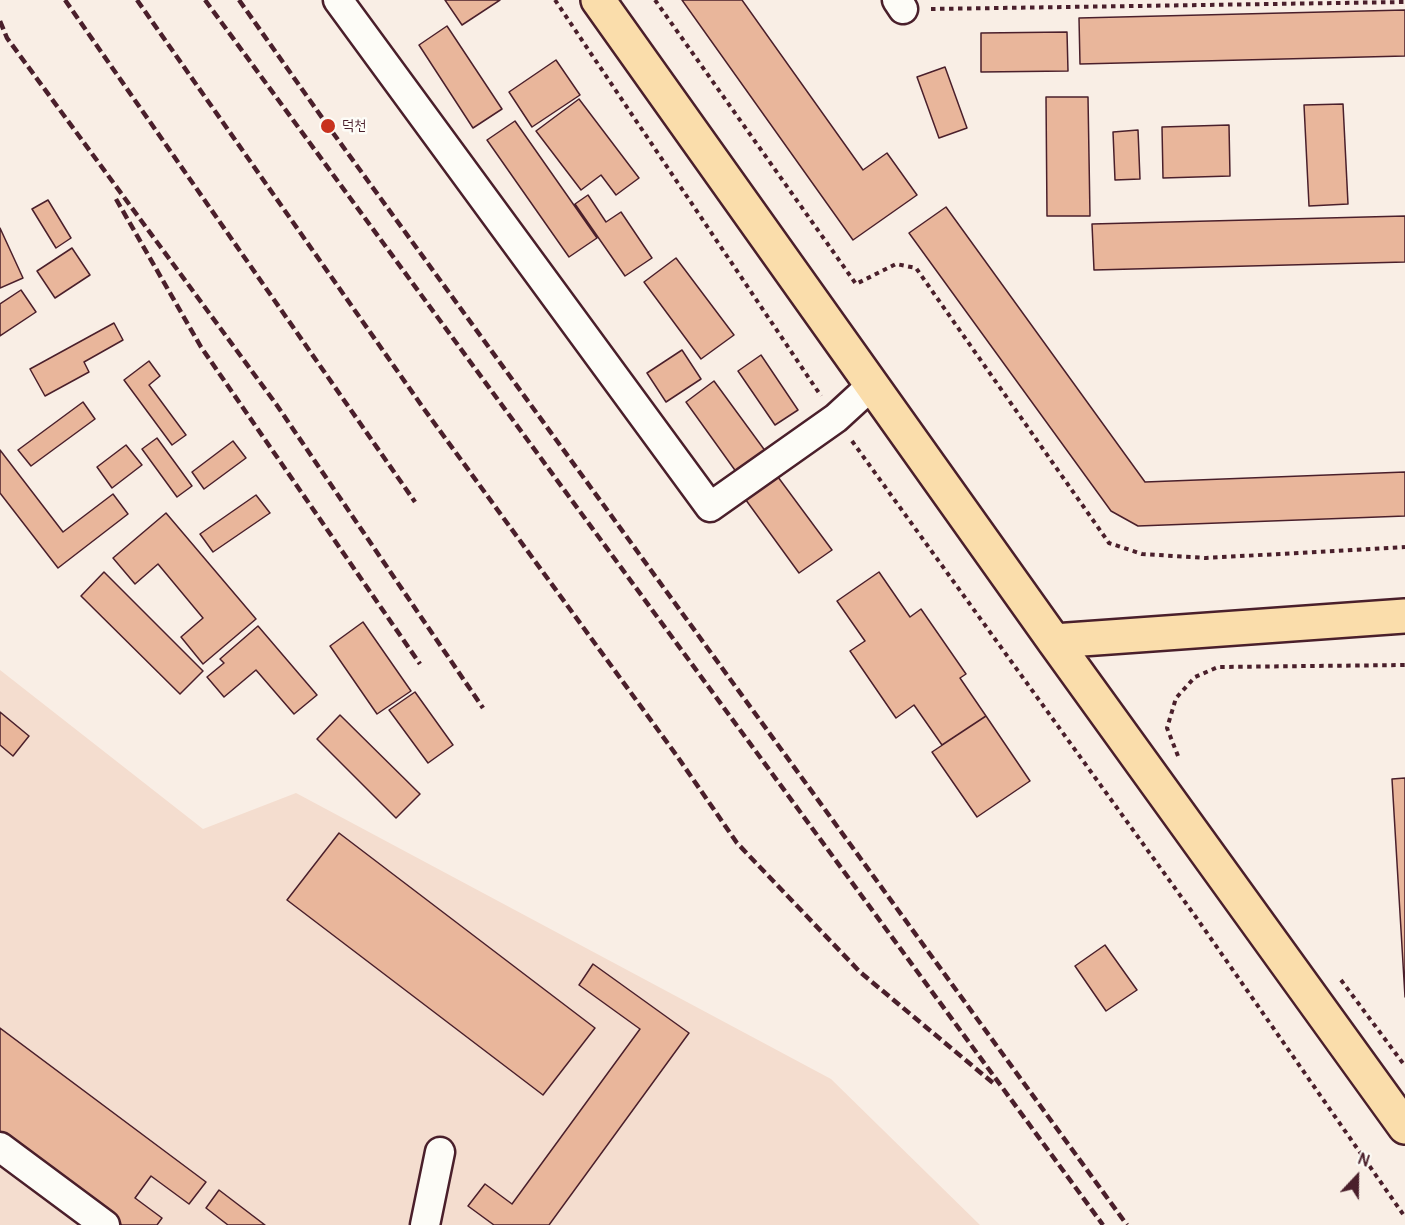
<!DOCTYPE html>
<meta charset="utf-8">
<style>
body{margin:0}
#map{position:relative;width:1405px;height:1225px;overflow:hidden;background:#f9eee5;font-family:Pangolin,sans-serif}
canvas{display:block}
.north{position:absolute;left:1327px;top:1147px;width:60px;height:60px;-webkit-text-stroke:4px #fdfcf7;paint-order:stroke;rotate:22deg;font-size:16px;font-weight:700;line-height:24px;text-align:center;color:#4a1f2b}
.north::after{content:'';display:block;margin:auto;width:21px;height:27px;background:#4a1f2b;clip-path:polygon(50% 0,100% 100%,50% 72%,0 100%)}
</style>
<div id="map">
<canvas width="1405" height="1225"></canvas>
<div class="north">N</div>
</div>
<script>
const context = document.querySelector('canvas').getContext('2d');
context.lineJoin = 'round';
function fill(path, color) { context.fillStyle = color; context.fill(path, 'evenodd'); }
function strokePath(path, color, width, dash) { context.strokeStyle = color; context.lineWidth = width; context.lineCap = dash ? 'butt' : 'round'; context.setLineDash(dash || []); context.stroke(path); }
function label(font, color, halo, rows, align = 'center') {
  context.font = font + ' Pangolin,"Poor Story",sans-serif'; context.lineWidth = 5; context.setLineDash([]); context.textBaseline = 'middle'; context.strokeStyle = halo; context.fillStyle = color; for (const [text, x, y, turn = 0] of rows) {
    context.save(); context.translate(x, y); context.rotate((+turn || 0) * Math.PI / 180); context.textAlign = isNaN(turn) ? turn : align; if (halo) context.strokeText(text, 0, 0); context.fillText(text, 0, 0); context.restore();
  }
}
const built = new Path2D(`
 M0 670 203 829 296 793 831 1079 980 1225H0Z`);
const building = new Path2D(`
 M445 0H500L462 25Z
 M682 0H742L863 170 887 153 917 195 853 240Z
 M1405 10V56L1080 64 1079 18Z
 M447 26 502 109 473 128 419 45Z
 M1067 32 1068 71 981 72V33Z
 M556 60 580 95 532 127 509 92Z
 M945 67 967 128 939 138 917 77Z
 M1046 97H1088L1090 216H1047Z
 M579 99 639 178 616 195 601 175 581 190 536 131Z
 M1343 104 1348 204 1309 206 1304 105Z
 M515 121 597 238 569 257 487 140Z
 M1229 125 1230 176 1163 178 1162 127Z
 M1138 130 1140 179 1115 180 1113 132Z
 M588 195 606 222 621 212 652 258 625 276 575 204Z
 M48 200 71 238 56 248 32 209Z
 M946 207 1145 482 1405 472V516L1138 526 1111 511 909 233Z
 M1405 216V262L1094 270 1092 224Z
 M0 228 23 278 0 288Z
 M72 248 90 275 55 298 37 271Z
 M676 258 734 335 701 359 644 282Z
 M21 290 36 312 0 336V304Z
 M114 323 123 340 84 362 89 372 45 396 30 369Z
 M682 350 701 379 666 402 647 373Z
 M761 355 798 410 775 425 738 371Z
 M149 361 160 376 149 385 186 435 172 445 124 380Z
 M714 381 766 452 737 473 686 402Z
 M83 402 95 419 31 466 18 450Z
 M157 438 192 486 177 497 142 449Z
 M233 441 246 458 204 489 192 472Z
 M126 445 142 465 112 488 97 467Z
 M0 450 63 532 113 494 128 514 58 568 0 493Z
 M775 473 832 550 799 573 743 496Z
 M256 495 270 513 213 552 200 534Z
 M166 513 256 619 203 664 181 637 203 618 158 564 135 584 113 558Z
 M104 572 203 671 180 694 81 596Z
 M879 572 910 617 921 609 966 674 960 678 986 716 942 745 914 705 896 718 850 651 865 641 837 601Z
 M363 622 411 691 377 714 330 646Z
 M258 626 317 695 294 714 256 670 224 697 207 677 224 663 220 659Z
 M415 692 453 745 428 763 389 710Z
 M0 712 29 736 13 756 0 745Z
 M340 715 420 794 396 818 317 739Z
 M986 716 1030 781 977 817 932 752Z
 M1405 778V997L1392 779Z
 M339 833 595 1028 543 1095 287 900Z
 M1105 945 1137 990 1106 1011 1075 966Z
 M593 964 689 1033 549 1225H494L468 1206 485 1184 512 1204 640 1029 579 985Z
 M0 1028 206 1182 189 1204 151 1176 135 1198 162 1218 157 1225H122L0 1134Z
 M219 1190 265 1225H228L206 1208Z`);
const path = new Path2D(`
 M555 0 821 396
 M655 0 856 284 896 264 916 268 1109 543 1142 554 1206 558 1405 547
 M931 9 1405 2
 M852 441 1198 920 1405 1217
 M1178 756 1167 728 1176 698 1195 677 1218 667 1405 665
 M1341 980 1405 1066`);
const minor = new Path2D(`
 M338 0 710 507 836 418 872 385
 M897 0 903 9
 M0 1147 105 1225
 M425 1225 440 1152`);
const major = new Path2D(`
 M598 0 1054 641 1405 1127
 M1054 641 1405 616`);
const rail = new Path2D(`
 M65 0 415 502
 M137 0 424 409 677 756 737 843 860 972 993 1083
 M205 0 1103 1225
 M239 0 328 126 1127 1225
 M0 21 7 38 276 404 483 708
 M116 199 201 347 420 664`);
const markers = [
 [328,126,8,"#c8321e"]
];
const poiNames = [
 ["덕천",342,126]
];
fill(built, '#f4ddcf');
fill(building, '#e9b69b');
strokePath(building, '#4a1f2b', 1.5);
strokePath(minor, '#4a1f2b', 33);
strokePath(major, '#4a1f2b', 38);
strokePath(path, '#4a1f2b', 4, [4.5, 4.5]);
strokePath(minor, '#fdfcf7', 28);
strokePath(major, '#faddab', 33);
strokePath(rail, '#4a1f2b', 4.5, [9, 4.5]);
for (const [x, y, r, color] of markers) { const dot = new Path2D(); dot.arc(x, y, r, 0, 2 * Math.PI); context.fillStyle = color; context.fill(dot); strokePath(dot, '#fdfcf7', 2); }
label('15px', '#4a1f2b', '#fdfcf7', poiNames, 'left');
</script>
